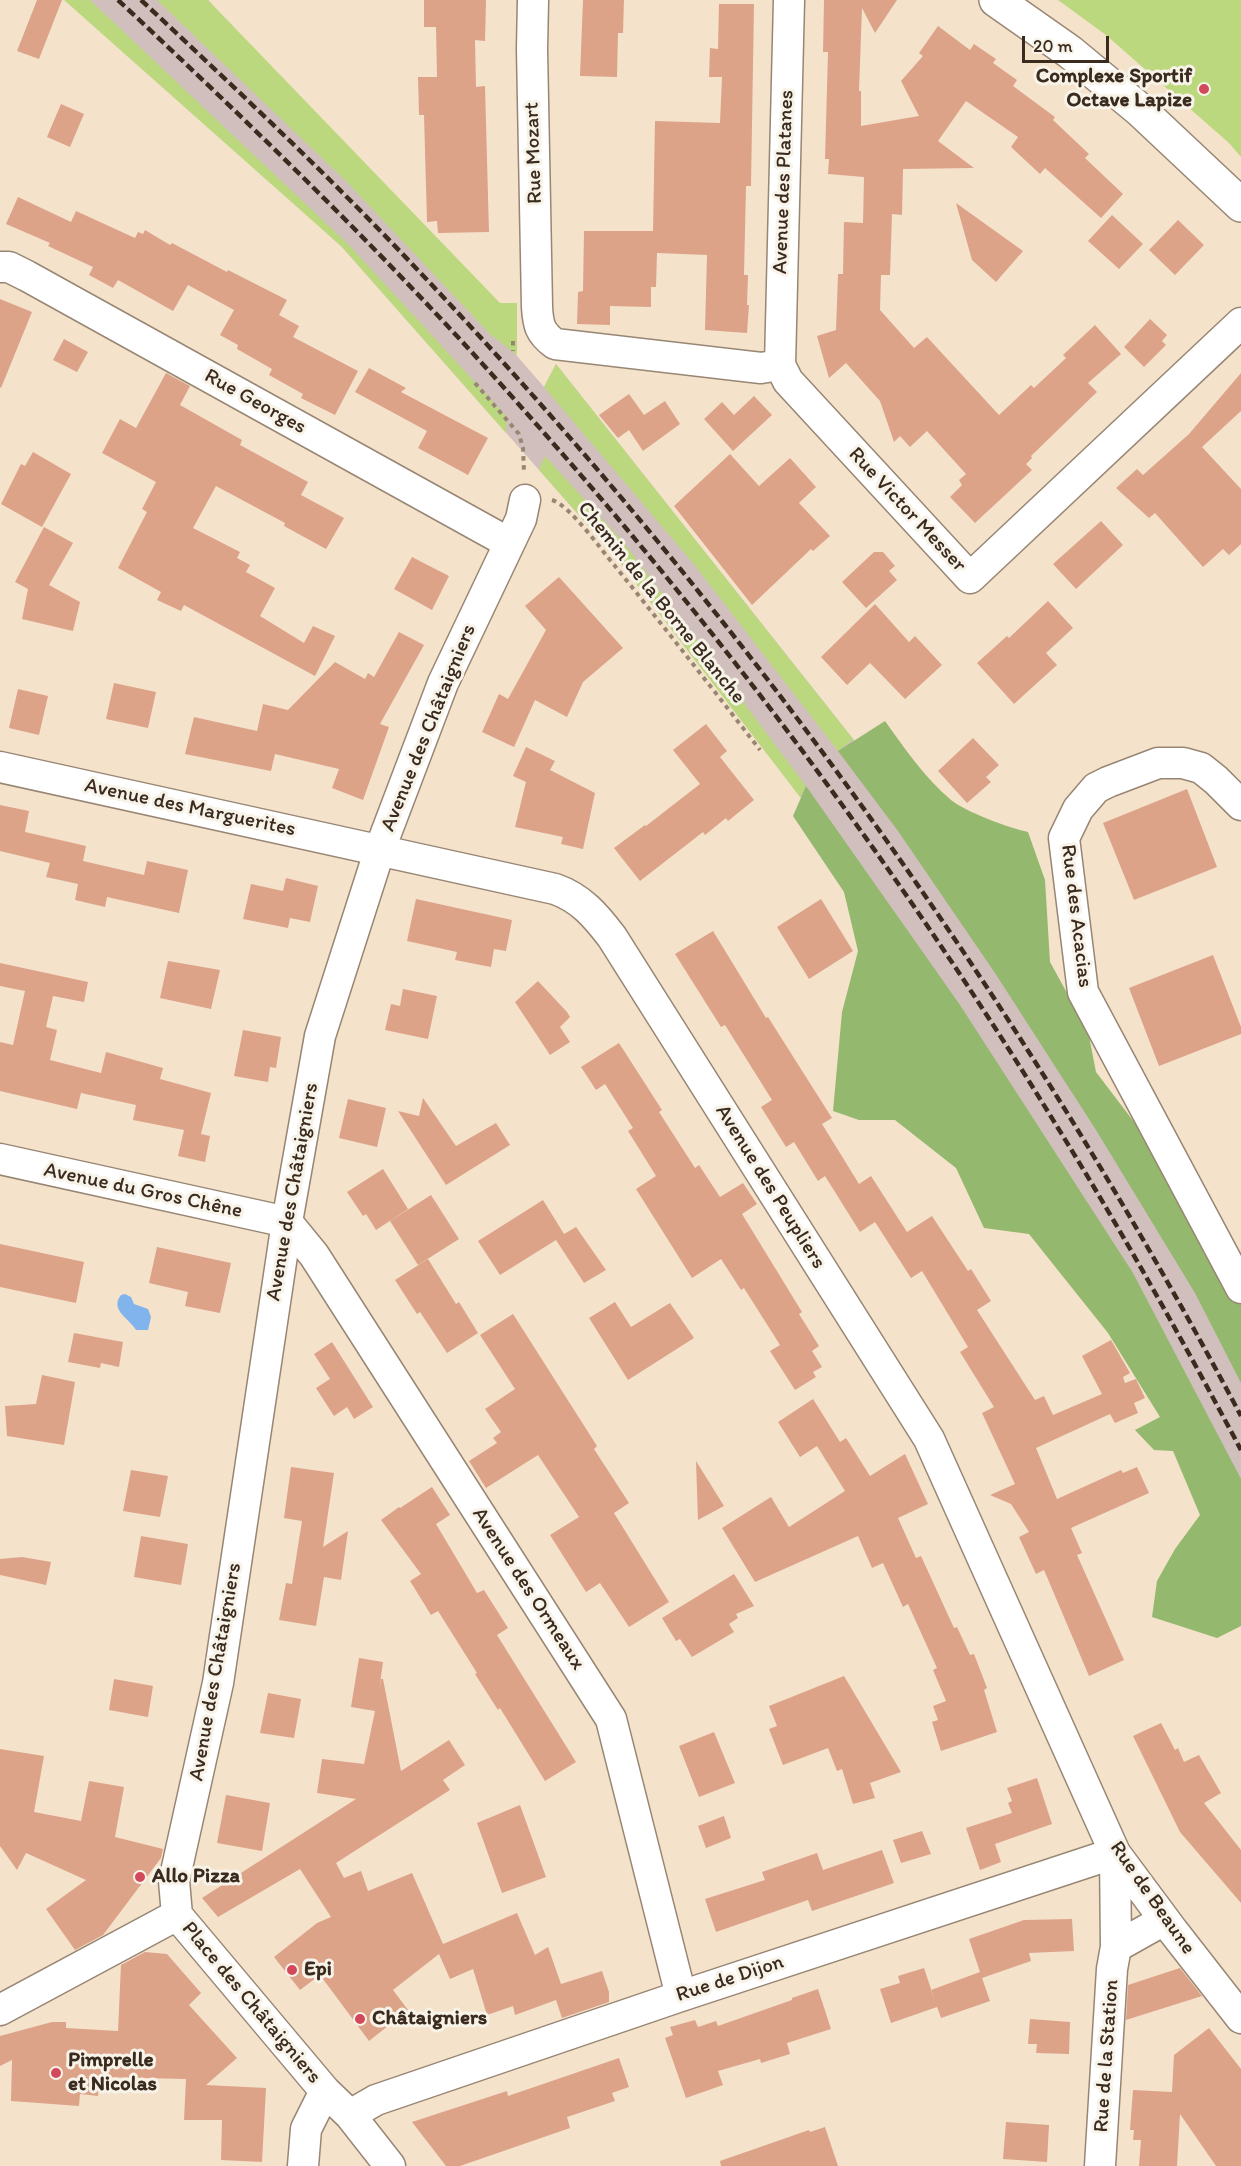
<!DOCTYPE html>
<meta charset="utf-8">
<style>
body{margin:0}
#map{position:relative;width:1241px;height:2166px;overflow:hidden;background:#f5e2cb;font-family:Itim,sans-serif}
canvas{display:block}
.scale{position:absolute;left:1022px;top:36px;width:87px;height:27px;box-sizing:border-box;border:3px solid #3b2a1e;border-top:0;padding-left:8px;font-size:18px;line-height:21px;white-space:nowrap;color:#3b2a1e;-webkit-text-stroke:4px #f7f3e8;paint-order:stroke}
</style>
<div id="map">
<canvas width="1241" height="2166"></canvas>
<div class="scale">20 m</div>
</div>
<script>
const context = document.querySelector('canvas').getContext('2d');
context.lineJoin = 'round';
function fill(path, color) { context.fillStyle = color; context.fill(path, 'evenodd'); }
function strokePath(path, color, width, dash) { context.strokeStyle = color; context.lineWidth = width; context.lineCap = dash ? 'butt' : 'round'; context.setLineDash(dash || []); context.stroke(path); }
function label(font, color, halo, rows, align = 'center') {
  context.font = font + ' Itim,sans-serif'; context.lineWidth = 6; context.setLineDash([]); context.textBaseline = 'middle'; context.strokeStyle = halo; context.fillStyle = color; for (const [text, x, y, turn = 0] of rows) {
    context.save(); context.translate(x, y); context.rotate((+turn || 0) * Math.PI / 180); context.textAlign = isNaN(turn) ? turn : align; if (halo) context.strokeText(text, 0, 0); context.fillText(text, 0, 0); context.restore();
  }
}
const industrial = new Path2D(`
 M71 0H208L544 387 556 364 900 798 1241 1343V1514L848 859 615 556 342 247Z`);
const green = new Path2D(`
 M64 0H90L349 245 507 417 506 433 342 247Z
 M157 0H208L500 303H517V355L490 334 347 182Z
 M1058 0H1241V157L1229 143 1106 35Z
 M556 364 853 739 838 751 693 563 544 387Z
 M545 456 624 543 806 786 800 797 615 556 539 470Z`);
const forest = new Path2D(`
 M885 721C905 749 925 778 951 800 966 812 1009 828 1028 832L1045 880 1050 962 1088 1031 1096 1072 1182 1185 1241 1279V1383L1195 1293 1096 1130 995 973 898 831 838 751Z
 M806 786 960 1005 1133 1273 1241 1479V1626L1217 1638 1152 1617 1157 1581 1175 1549 1200 1515 1173 1451 1154 1450 1135 1430 1160 1417 1108 1333 1029 1234 984 1228 956 1168 895 1120H859L833 1111 842 1012 858 951 844 892 793 816Z`);
const water = new Path2D(`
 M125 1294 131 1297 134 1304 148 1309 151 1317 148 1330H136C130 1319 109 1310 121 1295Z`);
const building = new Path2D(`
 M37 0H62L39 59 17 51Z
 M424 0H486L485 41 475 40 476 87 485 86 489 232 438 233 437 221 427 222 424 115H419L418 77H437L436 27H424Z
 M583 0H624L623 33H618L617 77 580 76Z
 M824 0H897L875 33 862 8 859 91H861V126L919 116 901 81 923 56 919 53 938 26 970 50 974 44 996 59 993 63 1017 80 1013 86 1055 117 1053 120 1089 154 1085 158 1123 194 1101 218 1045 168 1040 174 1011 147 1018 137 966 101 938 141 974 168 903 169 902 215 892 214 890 275H881L880 310 914 348 927 337 999 415 1031 385 1034 388 1066 358 1063 355 1095 325 1121 354 1088 383 1097 392 1031 456 1032 458 1026 464 1032 470 975 523 950 497 962 485 959 480 966 474 927 431 910 447 900 436 894 442 880 401 846 363 829 378 817 336 836 330 838 274H843L844 222 863 223 864 177 828 174 829 159H825L828 52H823Z
 M719 4H754L751 186H746L744 275H748L747 305H749L747 333 705 330 707 255 657 253 656 287H651V307L610 306V325L577 324 578 292 583 291 584 231H653L655 121 720 123 722 77H709L710 48 718 49Z
 M61 104 84 114 70 147 47 137Z
 M18 197 71 222 76 211 135 238 138 232 143 234 145 230 170 245 172 243 227 272 228 270 287 300 279 315 299 326 293 337 358 371 335 415 301 398 303 394 269 375 272 369 237 349 238 345 220 335 234 310 188 285 173 311 118 280 113 288 89 275 93 267 48 246 50 243 6 224Z
 M956 203 1023 251 996 282 972 260Z
 M1112 215 1143 244 1119 269 1088 241Z
 M1178 220 1204 245 1175 275 1149 250Z
 M0 299 32 312 1 388 0 387Z
 M1150 319 1167 335 1162 341 1166 345 1144 367 1124 347Z
 M64 339 88 352 77 372 53 360Z
 M369 368 406 388 401 392 488 438 468 475 418 448 427 431 355 392Z
 M166 373 190 386 180 405 242 440 240 445 308 482 301 495 344 518 326 549 284 526 285 523 216 486 193 528 240 552 237 558 250 565 246 572 275 588 260 616 304 643 313 626 335 636 315 676 184 605 181 611 157 600 161 592 118 568 147 512 142 509 156 482 102 453 120 419 136 428Z
 M1241 373V411L1202 447 1241 489V544L1229 555 1223 549 1203 567 1155 513 1149 518 1116 488 1137 469 1143 475 1189 434Z
 M629 394 644 415 665 401 680 424 643 451 629 430 618 438 599 415Z
 M754 396 772 415 733 451 704 419 722 402 734 415Z
 M33 452 71 474 42 527 1 504 21 464 25 466Z
 M730 454 759 486 790 458 816 487 799 503 830 536 813 551 811 549 752 605 674 506Z
 M1101 521 1123 545 1076 589 1053 564Z
 M44 527 73 543 49 585 80 602 73 631 22 619 28 589 15 582Z
 M874 552H883L895 566 889 571 897 580 866 608 842 582Z
 M412 557 449 576 432 610 394 589Z
 M559 577 623 648 583 682 567 717 535 700 514 747 482 732 499 694 508 699 546 630 525 606Z
 M1048 601 1073 628 1046 653 1057 665 1014 704 977 663 1007 636 1009 638Z
 M875 604 909 642 915 636 942 665 905 699 870 663 847 685 821 657Z
 M399 632 424 645 380 724 389 727 363 800 332 788 339 769 275 754 271 771 185 754 194 717 257 731 263 704 288 710 335 662 365 679 368 673 374 677Z
 M114 683 156 692 148 728 106 719Z
 M18 689 48 696 39 735 9 728Z
 M706 724 727 751 720 757 754 800 728 821 726 818 705 835 703 832 640 881 614 848 645 825 646 826 700 784 673 750Z
 M973 738 999 765 986 777 991 782 967 803 938 771Z
 M526 747 555 761 550 770 595 793 583 849 561 844 563 837 515 827 526 782 513 776Z
 M1187 789 1217 867 1134 900 1103 823Z
 M0 805 29 811 25 832 86 846 83 861 144 875 147 861 188 870 179 913 107 897 105 907 75 900 78 884 46 877 50 863 0 851Z
 M286 878 318 886 310 922 290 918 288 928 243 919 251 884 283 891Z
 M416 899 512 920 506 951 494 949 491 967 455 960 457 952 407 941Z
 M821 899 853 951 809 979 777 927Z
 M713 931 766 1018 768 1017 832 1118 822 1124 859 1184 871 1176 907 1232 932 1216 968 1271 971 1269 991 1301 977 1310 1035 1400 1044 1396 1053 1415 1102 1394 1082 1356 1111 1340 1130 1373 1123 1377 1125 1383 1136 1379 1145 1398 1134 1403 1138 1413 1115 1423 1110 1414 1036 1448 1057 1499 1121 1470 1123 1473 1137 1467 1149 1493 1071 1528 1082 1553 1077 1555 1124 1660 1089 1676 1044 1570 1036 1574 1019 1537 1029 1532 1011 1504 990 1495 1015 1484 982 1413 994 1407 960 1352 968 1347 922 1271 911 1278 875 1222 860 1232 825 1176 818 1181 794 1142 786 1147 761 1107 772 1100 725 1025 721 1027 675 954Z
 M1213 955 1241 1027V1034L1159 1066 1129 988Z
 M168 961 220 970 211 1009 160 998Z
 M0 963 88 982 84 1002 53 996 46 1027 57 1030 50 1060 101 1073 106 1052 163 1068 160 1079 211 1093 201 1134 210 1136 205 1162 178 1156 184 1130 133 1120 136 1105 81 1093 77 1109 0 1091V1042L13 1045 25 991 0 986Z
 M538 981 567 1012 570 1017 560 1027 570 1042 550 1055 515 1002Z
 M403 989 437 996 428 1039 385 1030 391 1004 400 1006Z
 M243 1030 281 1037 276 1068 270 1067 268 1082 234 1076Z
 M619 1043 662 1110 659 1112 695 1168 699 1165 720 1197 743 1183 757 1204 742 1214 802 1312 799 1314 819 1346 812 1351 822 1367 813 1372 816 1377 795 1390 770 1351 780 1345 744 1288 741 1290 721 1259 692 1278 636 1189 656 1176 628 1131 633 1128 605 1084 596 1090 581 1067Z
 M423 1098 456 1146 496 1123 510 1145 446 1185 398 1111 419 1116Z
 M348 1099 386 1108 377 1147 339 1138Z
 M383 1169 408 1209 376 1230 366 1214 363 1216 347 1192Z
 M431 1195 459 1239 418 1265 390 1221Z
 M543 1200 564 1234 576 1227 606 1270 584 1283 556 1240 500 1275 478 1241Z
 M0 1244 84 1262 76 1303 0 1287Z
 M157 1247 231 1263 220 1313 185 1306 188 1292 149 1283Z
 M428 1259 456 1304 459 1302 478 1333 447 1353 420 1312 417 1314 395 1280Z
 M615 1302 631 1327 670 1303 694 1338 628 1380 589 1318Z
 M513 1314 597 1446 594 1449 629 1503 614 1513 669 1602 629 1627 600 1583 586 1592 550 1535 579 1517 538 1455 486 1488 469 1461 497 1443 493 1438 501 1432 485 1409 515 1389 480 1335Z
 M74 1333 123 1342 119 1367 101 1363 100 1368 68 1362Z
 M332 1342 373 1407 354 1419 347 1407 334 1416 316 1388 330 1379 314 1354Z
 M42 1375 75 1382 64 1445 7 1436 5 1406 36 1404Z
 M813 1399 840 1442 846 1438 870 1476 905 1454 928 1504 898 1518 916 1558 921 1556 954 1628 957 1627 970 1655 974 1654 987 1688 984 1690 997 1732 941 1751 932 1722 938 1720 933 1706 946 1701 933 1670 937 1668 908 1604 903 1607 883 1563 872 1568 858 1536 755 1582 722 1528 771 1497 789 1527 845 1491 817 1446 800 1457 778 1422Z
 M696 1461 724 1506 698 1520Z
 M291 1467 334 1473 323 1547 348 1531 341 1580 324 1577 316 1626 279 1620 286 1583 292 1584 302 1521 284 1518Z
 M131 1470 168 1476 160 1517 123 1511Z
 M432 1487 450 1515 436 1524 477 1593 484 1590 508 1628 497 1635 576 1762 545 1781 500 1708 498 1710 475 1674 477 1673 438 1611 431 1615 410 1581 421 1574 381 1520 399 1507 400 1508Z
 M141 1536 188 1544 181 1585 134 1577Z
 M22 1557 51 1562 46 1585 0 1575V1559Z
 M734 1574 754 1606 736 1614 738 1618 729 1624 734 1632 692 1657 680 1639 676 1641 662 1618Z
 M359 1658 383 1662 379 1691 381 1679H383L401 1771 449 1740 465 1765 443 1780 450 1790 336 1863 344 1878 361 1871 368 1891 412 1873 443 1944 517 1913 535 1955 548 1947 561 1984 602 1971 609 1992V2002L562 2018 556 2000 515 2015 513 2006 487 2015 473 1969 450 1979 439 1954 393 1990 408 2010 369 2041 320 1975 300 1990 274 1957 317 1923 331 1917 300 1869 218 1917 202 1898 356 1799 317 1793 322 1759 364 1764 375 1711 351 1707Z
 M844 1676 901 1772 870 1783 875 1798 853 1804 842 1769 837 1771 828 1748 783 1765 769 1729 777 1726 769 1706Z
 M114 1679 153 1686 148 1717 109 1710Z
 M268 1693 301 1699 294 1738 260 1733Z
 M1161 1723 1175 1750 1178 1748 1184 1762 1199 1755 1221 1793 1204 1803 1241 1850V1903L1180 1832 1133 1736Z
 M714 1732 735 1783 699 1797 679 1746Z
 M0 1749 44 1756 34 1812 81 1821 89 1781 124 1787 115 1837 163 1849 161 1858 103 1935 75 1950 46 1909 86 1880 26 1853 17 1870 0 1846Z
 M1037 1778 1052 1824 995 1844 1001 1862 980 1870 966 1828 1012 1813 1008 1803 1012 1801 1007 1788Z
 M226 1795 270 1803 262 1851 217 1843Z
 M520 1805 546 1877 502 1893 477 1823Z
 M724 1816 731 1838 706 1848 698 1826Z
 M922 1831 931 1854 901 1863 893 1840Z
 M882 1850 894 1883 812 1911 808 1900 716 1932 705 1899 765 1880 762 1872 817 1853 823 1870Z
 M1072 1919 1074 1951 1029 1953 1031 1961 982 1978 990 2001 941 2018 931 1990 980 1972 969 1939 1024 1920Z
 M145 1952 167 1954 201 1993 189 2005 237 2058 206 2085 266 2088 262 2162 221 2160 222 2120H184L186 2079 100 2077 98 2096 80 2094 79 2106 11 2101 12 2060 0 2066V2036L52 2022H66V2028L118 2031 121 1965Z
 M924 1968 937 2007 891 2023 880 1989 900 1983 898 1976Z
 M1180 1968 1202 1996 1126 2020 1128 1985Z
 M818 1989 831 2029 787 2043 790 2054 761 2063 760 2059 718 2071 723 2085 686 2098 665 2038 673 2035 670 2027 695 2020 698 2027 716 2021 718 2026 792 2000V1998Z
 M1030 2019 1070 2022 1069 2054 1036 2053 1037 2044H1028Z
 M1209 2028 1241 2069V2166H1216L1180 2114 1177 2166H1139L1141 2140H1133L1134 2130H1130L1133 2090 1172 2092 1174 2055Z
 M619 2058 629 2087 612 2093 615 2101 567 2117 570 2128 460 2166H446L412 2122 507 2091 508 2096Z
 M1006 2122 1049 2125 1047 2162 1003 2159Z
 M825 2127 838 2166H721L720 2161 809 2130 810 2132Z`);
const path = new Path2D(`
 M513 341V351
 M475 383 519 434 523 448 524 472
 M552 500C571 506 601 550 615 566 664 627 712 688 760 750`);
const minor = new Path2D(`
 M533 0 532 49 537 307C538 325 540 333 555 344L761 368 780 365
 M789 0 780 365 788 381 970 578 1241 323
 M0 267H9L27 276 509 543
 M0 767 555 889C581 898 596 916 612 937L929 1439 1115 1853 1173 1931 1241 2018
 M1241 805 1216 780 1201 768 1183 763H1158L1108 782 1096 788 1078 809 1064 838 1083 992 1241 1288
 M0 1159 287 1222 314 1255 611 1719 681 1996
 M177 1915 174 1881 218 1683 287 1222 320 1036 380 849 443 683 521 519 525 500
 M177 1915 325 2091 350 2115 390 2166
 M0 2010 177 1915
 M350 2115 376 2100 681 1996 1115 1853 1116 1947
 M303 2166 306 2129 325 2091
 M1100 2166 1112 1969 1116 1947 1164 1920`);
const major = new Path2D(`
 M996 0 1070 52 1140 110 1241 205`);
const rail = new Path2D(`
 M118 0C258 131 395 264 522 408 721 631 902 873 1058 1128 1123 1233 1183 1341 1241 1450
 M141 0C234 87 326 173 413 265 740 609 1019 997 1241 1416`);
const markers = [
 [1204,89,6,"#d1495b"],
 [140,1877,6,"#d1495b"],
 [292,1970,6,"#d1495b"],
 [360,2019,6,"#d1495b"],
 [56,2073,6,"#d1495b"]
];
const poiNames = [
 ["Complexe Sportif",1192,77,"right"],
 ["Octave Lapize",1192,101,"right"],
 ["Allo Pizza",152,1877],
 ["Epi",304,1970],
 ["Châtaigniers",372,2019],
 ["Pimprelle",68,2061],
 ["et Nicolas",68,2085]
];
const streetNames = [
 ["Rue Mozart",534,153,-92],
 ["Avenue des Platanes",784,182,-88],
 ["Rue Georges",255,402,29],
 ["Rue Victor Messer",907,510,47],
 ["Chemin de la Borne Blanche",661,603,51],
 ["Avenue des Châtaigniers",429,728,-68],
 ["Avenue des Marguerites",190,808,12],
 ["Rue des Acacias",1076,916,83],
 ["Avenue des Peupliers",770,1187,58],
 ["Avenue du Gros Chêne",143,1191,12],
 ["Avenue des Châtaigniers",293,1192,-80],
 ["Avenue des Ormeaux",528,1589,57],
 ["Avenue des Châtaigniers",216,1672,-80],
 ["Rue de Beaune",1152,1898,55],
 ["Rue de Dijon",730,1979,-18],
 ["Place des Châtaigniers",251,2003,50],
 ["Rue de la Station",1107,2056,-86]
];
fill(industrial, '#d1bfbd');
fill(green, '#bbd87e');
fill(forest, '#94b86d');
fill(water, '#81b3ed');
fill(building, '#dca389');
strokePath(minor, '#988674', 33);
strokePath(major, '#988674', 36);
strokePath(path, '#988674', 4, [4.5, 4.5]);
strokePath(minor, '#fff', 30);
strokePath(major, '#fff', 33);
strokePath(rail, '#3b2a1e', 4.5, [9, 4.5]);
for (const [x, y, r, color] of markers) { const dot = new Path2D(); dot.arc(x, y, r, 0, 2 * Math.PI); context.fillStyle = color; context.fill(dot); strokePath(dot, '#f7f3e8', 2); }
label('bold 21px', '#3b2a1e', '#f7f3e8', poiNames, 'left');
label('21px', '#3b2a1e', '#f7f3e8', streetNames);
</script>
